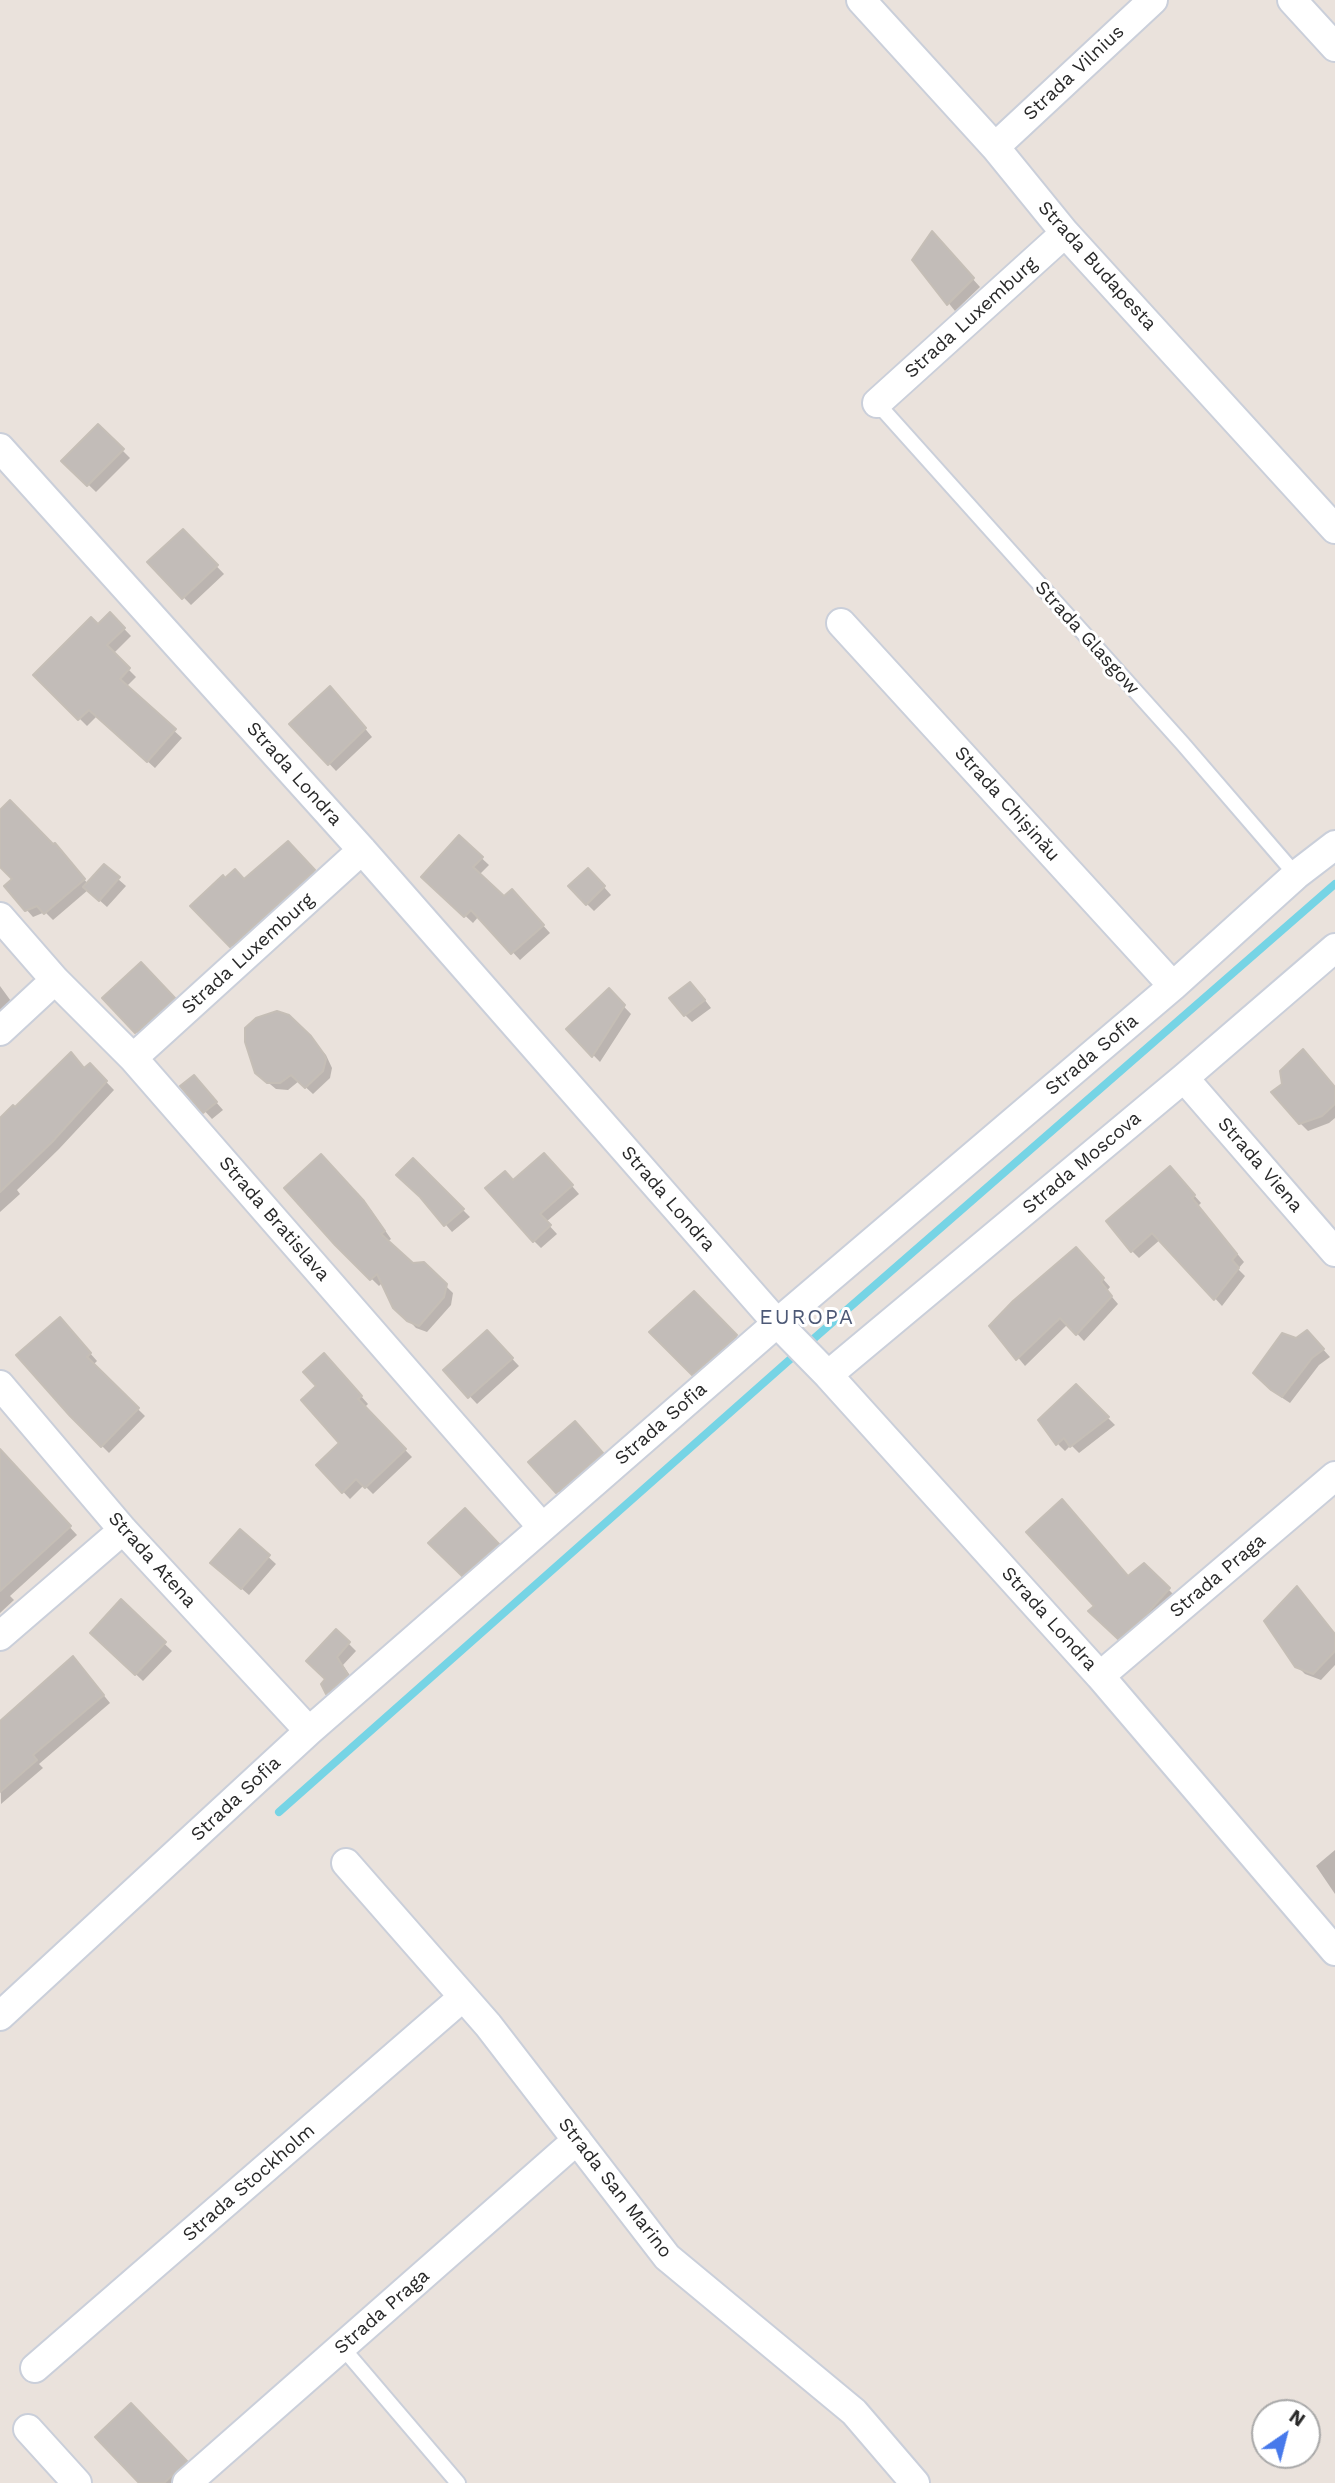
<!DOCTYPE html>
<meta charset="utf-8">
<style>
body{margin:0}
#map{position:relative;width:1335px;height:2483px;overflow:hidden;background:#eae2dc;font-family:"Work Sans",sans-serif}
canvas{display:block}
.north{position:absolute;left:1251px;top:2399px;width:70px;height:70px;box-sizing:border-box;background:#fff;border:2px solid #a9a9a9;border-radius:50%;rotate:35deg;font-size:19px;font-weight:700;line-height:28px;text-align:center;color:#292929}
.north::after{content:'';display:block;margin:auto;width:24px;height:32px;background:#4779eb;clip-path:polygon(50% 0,100% 100%,50% 72%,0 100%)}
</style>
<div id="map">
<canvas width="1335" height="2483"></canvas>
<div class="north">N</div>
</div>
<script>
const context = document.querySelector('canvas').getContext('2d');
context.lineJoin = 'round';
function fill(path, color) { context.fillStyle = color; context.fill(path, 'evenodd'); }
function strokePath(path, color, width, dash) { context.strokeStyle = color; context.lineWidth = width; context.lineCap = dash ? 'butt' : 'round'; context.setLineDash(dash || []); context.stroke(path); }
function label(font, color, halo, rows, align = 'center') {
  context.font = font + ' "Work Sans",sans-serif'; context.lineWidth = 6; context.setLineDash([]); context.textBaseline = 'middle'; context.strokeStyle = halo; context.fillStyle = color; for (const [text, x, y, turn = 0] of rows) {
    context.save(); context.translate(x, y); context.rotate((+turn || 0) * Math.PI / 180); context.textAlign = isNaN(turn) ? turn : align; if (halo) context.strokeText(text, 0, 0); context.fillText(text, 0, 0); context.restore();
  }
}
const shadow = new Path2D(`
 M939 241 980 287 955 311 914 260Z
 M98 426 130 458 96 492 64 461Z
 M183 531 224 574 191 605 150 563Z
 M110 614 131 636 113 654 136 677 126 687 182 738 155 768 97 716 87 726 36 675Z
 M338 696 372 737 336 771 292 724Z
 M0 812 62 852 88 884 118 879 126 886 107 907 88 890 53 920 45 912 33 917 26 909 14 880 0 865Z
 M459 837 489 865 479 875 504 899H519L550 933 520 960 479 916 473 923 423 876Z
 M295 851 321 879 239 953 193 906 244 881Z
 M596 878 611 895 594 911 587 904Z
 M141 964 181 1006 144 1040 104 998Z
 M0 986 16 1008 0 1022Z
 M609 991 631 1014 600 1062 568 1029Z
 M698 991 711 1008 692 1022 685 1015Z
 M288 1016 326 1055 332 1068 330 1078 313 1094 299 1081 288 1090 276 1089 265 1080Z
 M90 1065 114 1090 59 1149 17 1190 20 1194 0 1212V1121Z
 M201 1085 223 1110 212 1119 182 1086Z
 M1335 1088V1118L1329 1123 1308 1131 1300 1123Z
 M321 1156 371 1210 391 1239 387 1242 413 1265 423 1264 453 1293 451 1305 427 1332 416 1328 395 1306 383 1282 379 1286 336 1244Z
 M413 1160 470 1217 452 1232 423 1198Z
 M551 1162 579 1194 546 1222 557 1234 541 1248 534 1241 514 1182Z
 M1177 1176 1201 1203 1198 1206 1244 1262 1238 1269 1245 1276 1222 1306 1161 1239 1139 1258 1132 1251Z
 M1084 1257 1110 1287 1107 1291 1118 1304 1084 1341 1068 1324 1025 1366 992 1326Z
 M694 1293 743 1343 701 1381 651 1332Z
 M67 1327 97 1361 93 1365 145 1416 109 1453 71 1415Z
 M487 1332 519 1366 477 1404 445 1370Z
 M1314 1339 1330 1357 1319 1365 1290 1403 1281 1397 1256 1373 1296 1340Z
 M332 1363 368 1404 364 1408 412 1457 373 1494 364 1485 350 1499 318 1465 341 1443 319 1387Z
 M1076 1386 1115 1425 1079 1453 1071 1445 1065 1451 1058 1444Z
 M582 1431 609 1461 565 1499 530 1462Z
 M0 1466 14 1467 77 1535 10 1596 14 1600 0 1613Z
 M465 1510 505 1552 470 1582 430 1543Z
 M240 1531 276 1564 249 1595 220 1570Z
 M1144 1565 1176 1597 1126 1645 1090 1612Z
 M1297 1588 1335 1634V1665L1321 1680 1305 1674 1297 1666Z
 M121 1602 172 1651 143 1681 92 1633Z
 M336 1631 356 1651 343 1665 355 1683 334 1701 323 1685 327 1679Z
 M80 1666 110 1703 39 1764 43 1768 1 1804 0 1720 2 1722Z
 M1335 1850V1894L1316 1866Z
 M131 2405 193 2470 179 2483H141Z`);
const stream = new Path2D(`
 M279 1812 795 1355 1335 884`);
const building = new Path2D(`
 M932 231 974 278 947 305 912 260Z
 M98 424 124 449 87 486 61 461Z
 M183 529 218 565 182 599 147 562Z
 M110 612 125 628 107 645 130 668 120 679 176 729 147 762 89 710 78 720 33 675 91 617 98 624Z
 M330 686 366 728 328 765 289 724Z
 M10 800 53 844 55 843 85 879 44 914 37 906 25 911 4 886 12 879 0 867V810Z
 M459 835 483 857 473 867 504 896 512 889 544 925 511 954 471 910 464 917 421 877Z
 M288 841 315 870 230 947 190 906 223 875 225 878 235 869 244 879Z
 M104 864 120 877 99 901 83 887Z
 M588 868 605 886 586 905 568 886Z
 M141 962 175 998 135 1033 102 998Z
 M690 982 705 1000 684 1016 669 998Z
 M609 988 625 1005 592 1057 566 1029Z
 M277 1011 289 1015 311 1036 324 1054 326 1059 323 1071 305 1088 291 1075 280 1083H267L255 1073 245 1042V1028L256 1018Z
 M1303 1049 1335 1087V1104L1322 1116 1299 1124 1271 1092 1282 1084 1280 1071Z
 M71 1052 84 1068 90 1063 107 1081 52 1142 0 1192V1118L13 1105 15 1107Z
 M194 1075 217 1102 203 1113 180 1086Z
 M544 1153 573 1185 540 1214 551 1225 533 1242 485 1188 505 1171 513 1180Z
 M321 1154 364 1201 385 1231 381 1234 413 1263 424 1262 447 1284 444 1297 419 1326 407 1321 393 1308 377 1274 370 1280 335 1245 284 1188Z
 M413 1158 464 1209 444 1226 420 1197 396 1175Z
 M1170 1166 1195 1195 1192 1198 1237 1254 1232 1260 1239 1268 1214 1300 1152 1233 1131 1252 1106 1221Z
 M1076 1247 1104 1278 1101 1282 1112 1296 1076 1335 1060 1318 1016 1360 989 1326 1013 1301Z
 M694 1291 737 1335 692 1375 649 1332Z
 M60 1317 91 1353 87 1357 139 1408 101 1447 70 1416 16 1355Z
 M487 1330 513 1358 468 1398 443 1370Z
 M1307 1330 1324 1349 1312 1358 1282 1397 1271 1390 1253 1373 1282 1333 1296 1338Z
 M324 1353 362 1396 358 1399 406 1449 365 1488 356 1479 342 1493 316 1465 339 1443 301 1400 316 1386 303 1372Z
 M1076 1384 1109 1417 1070 1447 1064 1438 1056 1445 1038 1420Z
 M575 1421 603 1453 556 1493 528 1462Z
 M0 1449 71 1526 0 1591Z
 M1062 1499 1128 1576 1144 1563 1170 1588 1143 1618 1118 1639 1088 1611 1094 1606 1026 1532Z
 M465 1508 499 1544 462 1576 428 1543Z
 M240 1529 270 1555 241 1589 210 1563Z
 M1297 1586 1335 1634V1651L1313 1674 1295 1667 1264 1621Z
 M121 1599 166 1642 135 1675 90 1633Z
 M336 1629 350 1642 337 1657 348 1675 326 1694 321 1684 325 1679 306 1661Z
 M73 1656 104 1695 33 1755 37 1760 0 1792V1721Z
 M131 2403 187 2461 164 2483H139L95 2437Z`);
const service = new Path2D(`
 M877 403 1183 744 1296 875
 M342 2347 458 2483`);
const minor = new Path2D(`
 M861 0 995 147 1065 233 1335 529
 M1292 0 1335 47
 M995 147 1153 0
 M877 403 1065 233
 M0 448 362 850 777 1323 828 1375 1100 1676 1335 1951
 M841 623 1173 986
 M0 917 55 980 133 1058 542 1527
 M0 1031 55 980
 M133 1058 362 850
 M1184 1078 1335 1252
 M828 1375 1184 1078 1335 948
 M0 1385 123 1530 309 1731
 M0 1636 123 1530
 M1100 1676 1335 1476
 M346 1863 488 2025 667 2257 854 2412 915 2483
 M0 2016 309 1731 777 1323 1173 986 1296 875 1335 845
 M35 2368 463 1997
 M28 2429 77 2483
 M187 2483 577 2140`);
const streetNames = [
 ["Strada Vilnius",1074,73,-43],
 ["Strada Budapesta",1097,266,48],
 ["Strada Luxemburg",971,318,-42],
 ["Strada Glasgow",1087,638,48],
 ["Strada Londra",294,774,48],
 ["Strada Chișinău",1007,804,48],
 ["Strada Luxemburg",248,954,-42],
 ["Strada Sofia",1092,1055,-40],
 ["Strada Moscova",1082,1163,-40],
 ["Strada Viena",1260,1165,49],
 ["Strada Londra",668,1199,49],
 ["Strada Bratislava",274,1219,49],
 ["Strada Sofia",661,1424,-41],
 ["Strada Atena",152,1560,48],
 ["Strada Praga",1218,1576,-40],
 ["Strada Londra",1049,1619,48],
 ["Strada Sofia",236,1799,-43],
 ["Strada Stockholm",249,2183,-41],
 ["Strada San Marino",615,2188,52],
 ["Strada Praga",382,2312,-41]
];
const neighbourhoodNames = [
 ["EUROPA",807,1318]
];
fill(shadow, '#0003');
strokePath(stream, '#76d4e5', 8);
fill(building, '#c2bcb8');
strokePath(building, '#c5beb6', 2);
strokePath(service, '#cacfda', 18);
strokePath(minor, '#cacfda', 32);
strokePath(service, '#fff', 14);
strokePath(minor, '#fff', 28);
label('19px', '#292929', '#fff', streetNames);
context.letterSpacing = '2px';
label('21px', '#4d5976', '#fff', neighbourhoodNames);
context.letterSpacing = '0px';
</script>
